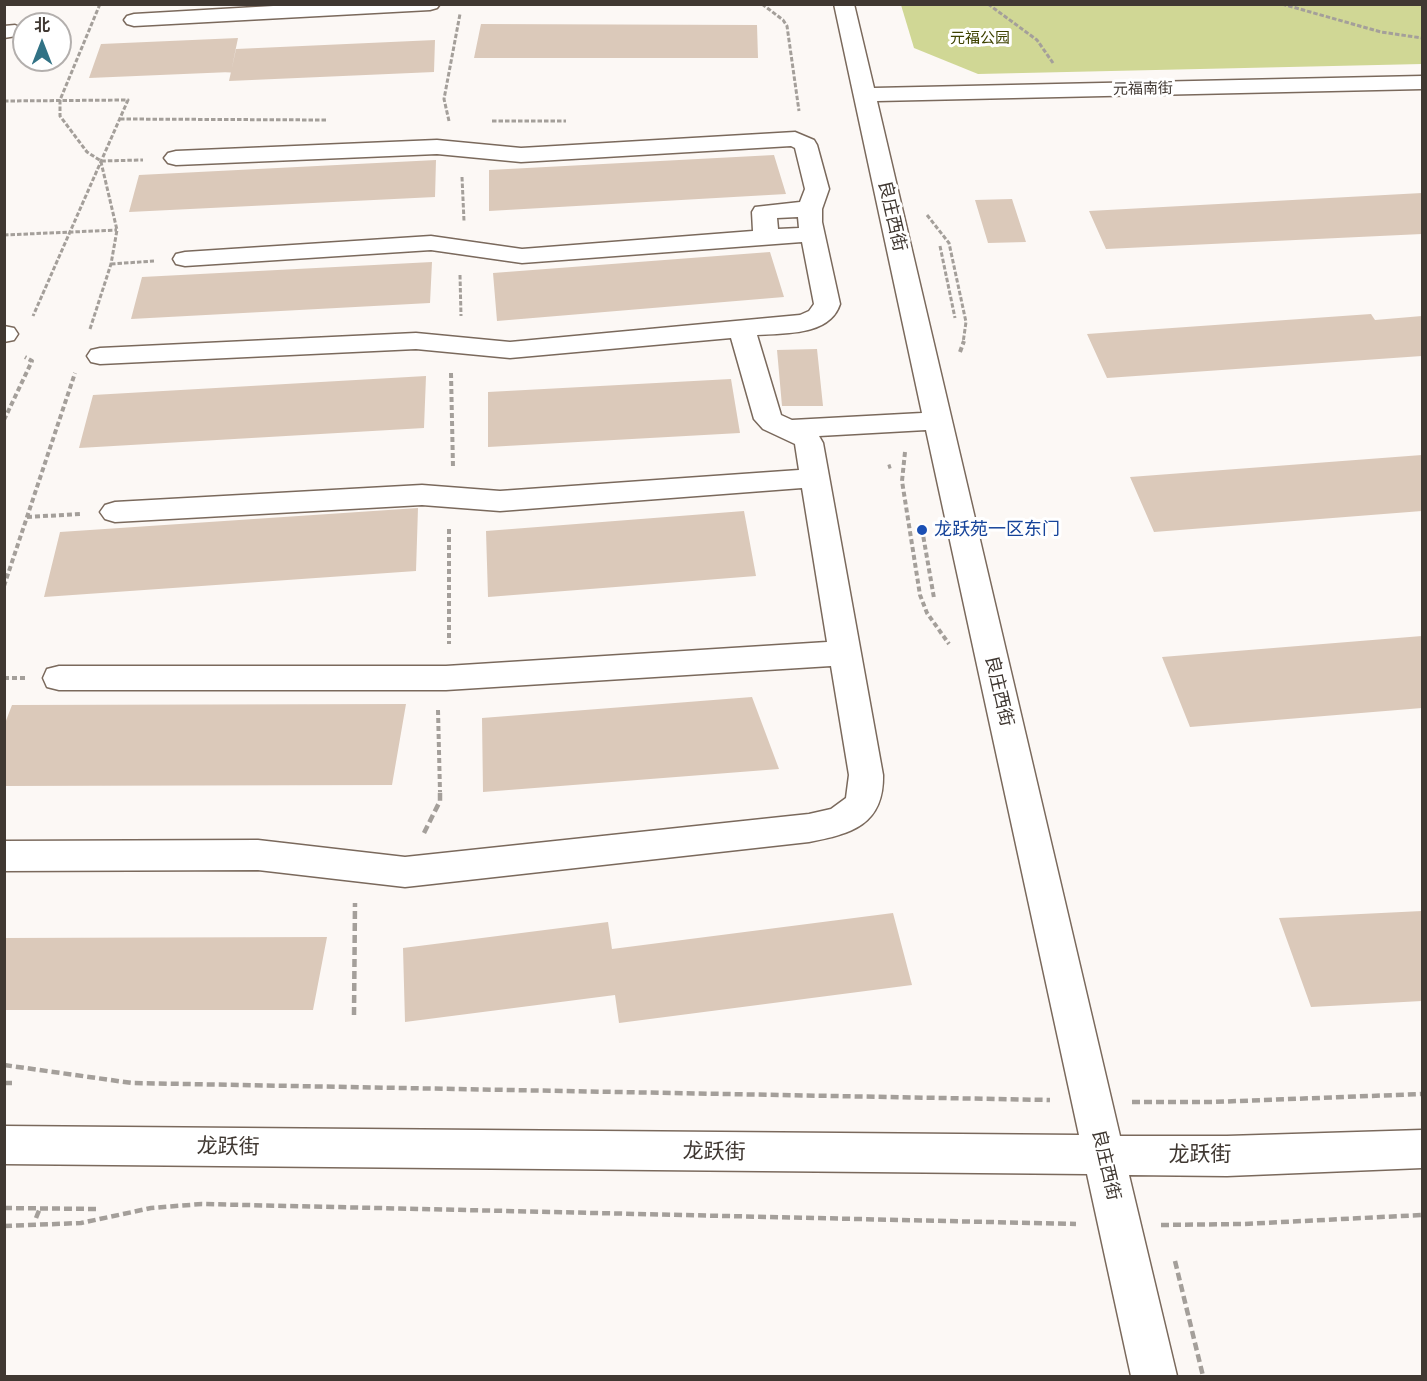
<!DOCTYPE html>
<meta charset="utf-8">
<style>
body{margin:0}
#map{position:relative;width:1427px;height:1381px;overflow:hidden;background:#fcf8f5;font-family:Raleway,"Noto Sans SC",sans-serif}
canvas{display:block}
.frame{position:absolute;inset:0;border:6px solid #403832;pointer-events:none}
.north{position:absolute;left:12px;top:12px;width:60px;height:60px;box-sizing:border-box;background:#fff;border:2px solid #b3afad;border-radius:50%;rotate:0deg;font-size:16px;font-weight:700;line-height:24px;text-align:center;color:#403832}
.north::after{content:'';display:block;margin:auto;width:21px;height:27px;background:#317285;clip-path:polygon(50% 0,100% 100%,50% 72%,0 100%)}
</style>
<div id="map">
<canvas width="1427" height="1381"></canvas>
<div class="frame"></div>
<div class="north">北</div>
</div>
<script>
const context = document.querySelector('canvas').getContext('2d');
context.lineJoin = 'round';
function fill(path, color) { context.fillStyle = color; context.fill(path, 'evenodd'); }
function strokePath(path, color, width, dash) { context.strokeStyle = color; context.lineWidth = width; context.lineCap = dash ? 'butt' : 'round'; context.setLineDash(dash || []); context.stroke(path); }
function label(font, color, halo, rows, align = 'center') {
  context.font = font + ' Raleway,"Noto Sans SC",sans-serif'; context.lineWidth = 6; context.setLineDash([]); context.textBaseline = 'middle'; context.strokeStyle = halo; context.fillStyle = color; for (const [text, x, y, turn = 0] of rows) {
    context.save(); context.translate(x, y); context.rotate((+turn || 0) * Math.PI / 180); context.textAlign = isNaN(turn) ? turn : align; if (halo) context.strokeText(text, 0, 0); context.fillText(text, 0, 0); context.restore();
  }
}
const green = new Path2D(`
 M901 5H1422V64L978 74 914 48Z`);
const building = new Path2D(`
 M481 24 757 25 758 58H474Z
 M238 38 231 72 89 78 101 44Z
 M435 40 434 72 229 81 236 49Z
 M774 155 786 194 489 211V170Z
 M436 160 435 197 129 212 139 175Z
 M1422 193V234L1106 249 1089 211Z
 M1012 199 1026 242 988 243 975 200Z
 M770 252 784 297 497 321 493 273Z
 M432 262 430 303 131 319 142 277Z
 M1371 314 1375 320 1422 316V356L1107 378 1087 334Z
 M817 349 823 406H782L777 350Z
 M426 376 424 428 79 448 93 395Z
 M731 379 740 433 488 447V392Z
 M1422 455V511L1154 532 1130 477Z
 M418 508 416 571 44 597 60 532Z
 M744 511 756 576 488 597 486 531Z
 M1422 636V708L1190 727 1162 657Z
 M752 697 779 769 483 792 482 718Z
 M406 704 392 785 4 786V726L12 705Z
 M1422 911V1001L1311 1007 1279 918Z
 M893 913 912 985 619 1023 615 995 405 1022 403 948 608 922 612 949Z
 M327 937 313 1010H4V938Z`);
const pathFar2 = new Path2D(`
 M100 4 60 100V116L87 152 101 161 143 160
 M762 4 783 20 787 26 799 111
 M988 4 1037 40 1053 63
 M1282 4 1381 32 1422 38
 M4 101 128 100 33 316
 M120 119 326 120
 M449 121 444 99 460 14
 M492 121H566
 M462 177 464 221
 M927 215 949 243 966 322 963 343
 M4 235 117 230
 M940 246 955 318
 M111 264 154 261
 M460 275 461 316
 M90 329 111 264 117 230 101 162`);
const pathFar1 = new Path2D(`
 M960 352 964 341
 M451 373 453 467
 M4 420 32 361 25 357
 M905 452 902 481 920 595 927 613 949 644
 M888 467 891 466
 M27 517 81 514
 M449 529V644
 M922 529 934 598
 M4 586 75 373
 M4 678H26
 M438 710 440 792`);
const path = new Path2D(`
 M424 833 440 801V790
 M354 1015 355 903
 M4 1065 132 1083 1050 1100
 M4 1083H13
 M1132 1102H1212L1422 1094
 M4 1208 98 1209
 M36 1218 40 1208
 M1161 1225 1243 1224 1422 1215
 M4 1226 81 1223 151 1208 202 1204 1076 1224
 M1175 1261 1203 1376`);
const minor = new Path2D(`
 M308 4H440L437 8 430 10 134 26 127 24 124 20 127 16 134 14Z
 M834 4H854L874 88 1422 76V89L877 101 1120 1136H1227L1422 1130V1168L1227 1176 1129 1175 1177 1376H1131L1087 1174 4 1164V1126L1079 1135 926 430 819 436 823 443 883 775C884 825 851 834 809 842L405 887 258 870 4 871V841L258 840 405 857 809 814 831 809 846 798 849 775 831 666 446 690H59L47 687 43 678 47 669 59 666H446L827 642 802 488 500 511 422 505 115 522 105 519 100 512 105 505 115 502 422 485 500 491 799 470 795 444 763 429 754 419 731 338 510 358 416 349 100 364 91 362 87 356 91 350 100 348 416 333 510 342 800 315 809 311 814 304 802 242 522 263 431 250 185 266 176 264 173 259 176 254 185 252 431 236 522 249 753 231 752 212 755 207 800 202 805 189 795 148 791 146 521 162 437 154 176 165 168 163 164 158 168 153 176 151 437 140 521 148 795 132 814 140 817 145 829 189 822 209V222L840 304C830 336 784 333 757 335L781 415 792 420 922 413ZM798 217 799 228 778 229 777 218Z
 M15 25 24 29 22 35 4 38V26Z
 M4 326 14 328 18 334 14 340 4 342Z`);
const markers = [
 [922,530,6,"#1a4fb4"]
];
const farParknames = [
 ["元福公园",980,38]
];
const farStreetnames = [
 ["元福南街",1143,89,-1]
];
const streetNames = [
 ["良庄西街",892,216,77],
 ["良庄西街",999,691,77],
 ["良庄西街",1106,1165,77]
];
const transitNames = [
 ["龙跃苑一区东门",934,530]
];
const nearStreetnames = [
 ["龙跃街",228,1147,1],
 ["龙跃街",714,1152,1],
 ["龙跃街",1200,1155]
];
fill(green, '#d0d795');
fill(building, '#dbc9ba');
strokePath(minor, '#7a695c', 3);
strokePath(pathFar2, '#a49f9a', 3, [4.5, 2]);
strokePath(pathFar1, '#a49f9a', 4, [5, 3]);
strokePath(path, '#a49f9a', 4.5, [8, 4]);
fill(minor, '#fff');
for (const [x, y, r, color] of markers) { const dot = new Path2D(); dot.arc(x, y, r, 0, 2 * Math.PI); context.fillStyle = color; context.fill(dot); strokePath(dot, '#fff', 2); }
label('15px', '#3e4200', '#fff', farParknames);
label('15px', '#403832', '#fff', farStreetnames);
label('18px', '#403832', '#fff', streetNames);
label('18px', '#164399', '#fff', transitNames, 'left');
label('21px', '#403832', '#fff', nearStreetnames);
</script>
